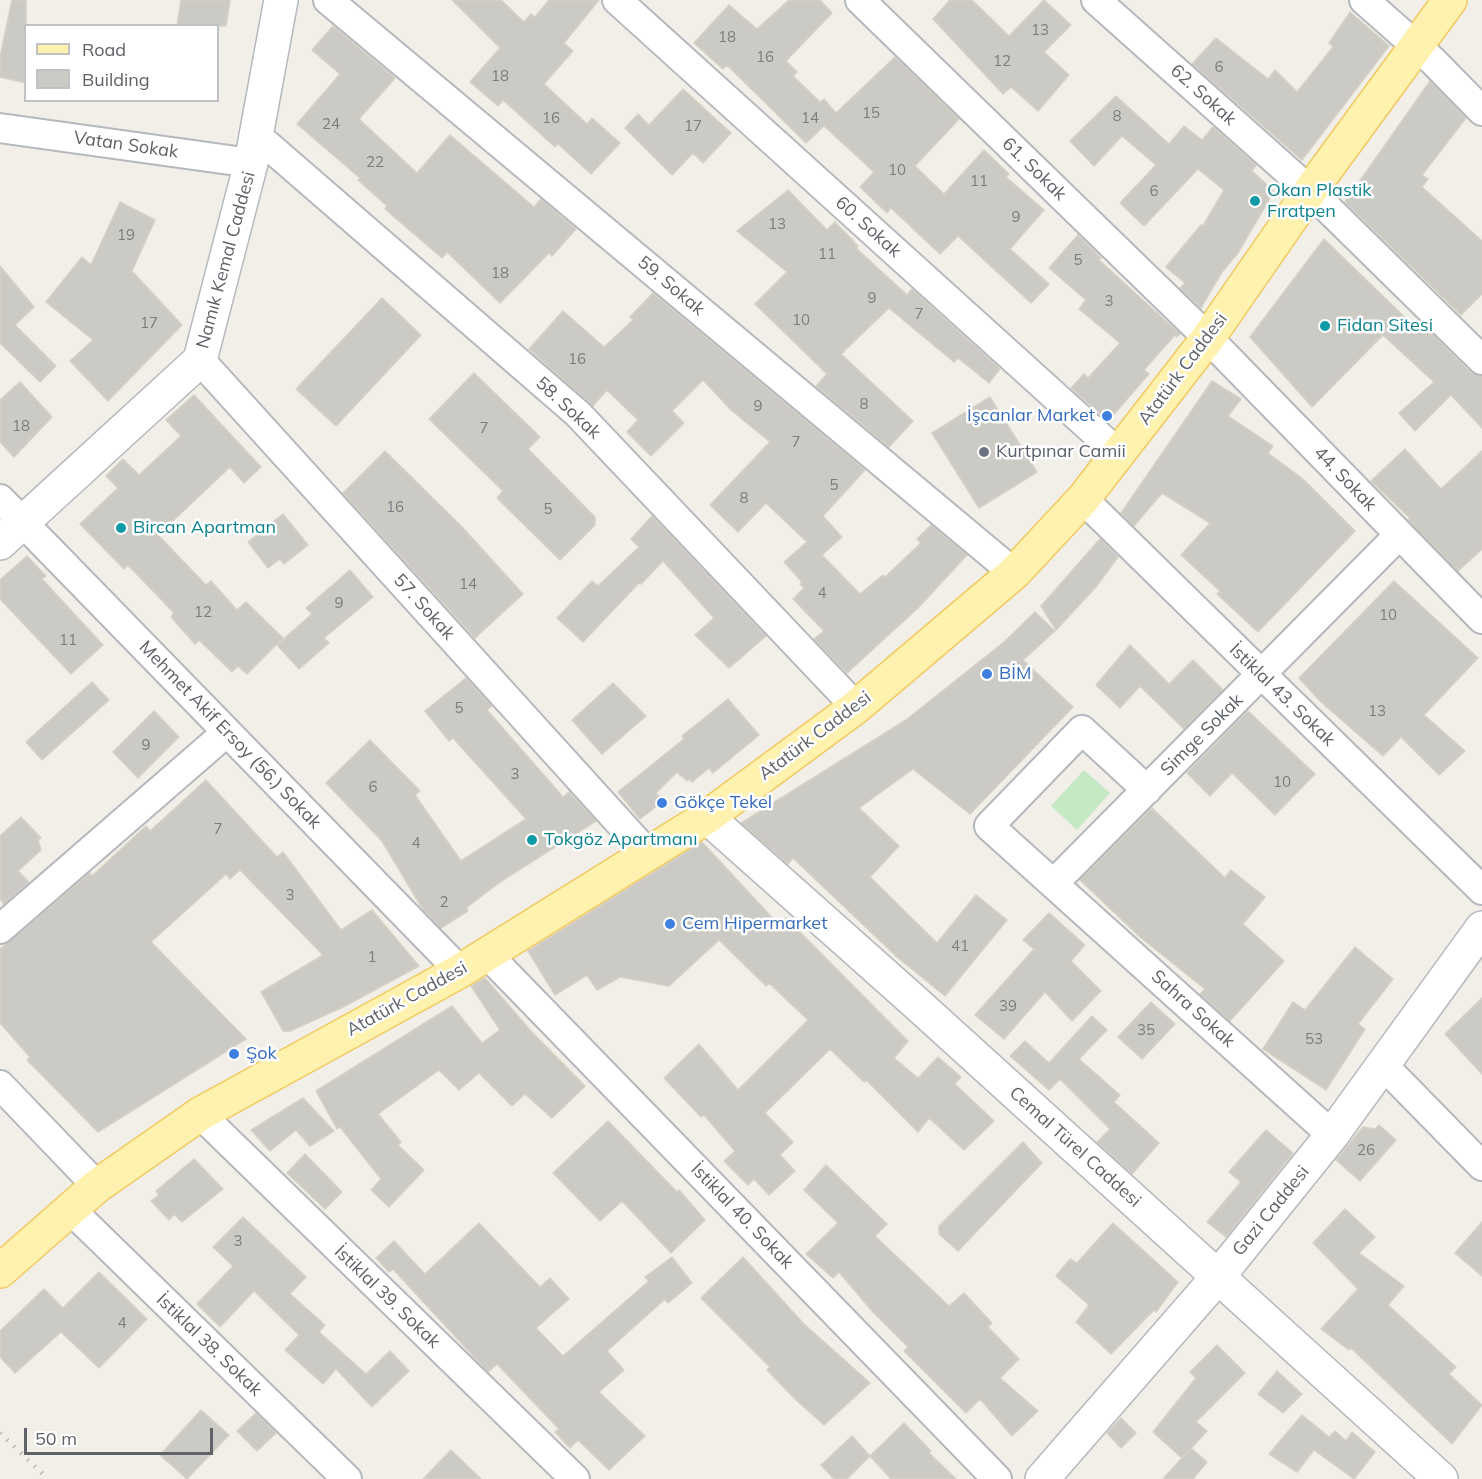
<!DOCTYPE html>
<meta charset="utf-8">
<style>
body{margin:0}
#map{position:relative;width:1482px;height:1479px;overflow:hidden;background:#f1efe8;font-family:Mulish,sans-serif}
canvas{display:block}
.legend{position:absolute;left:24px;top:24px;width:195px;height:78px;box-sizing:border-box;background:#fff;border:2px solid #bfc1c3;margin:0;padding:8px 10px;list-style:none;font-size:18px;color:#5f6368}
.legend li{display:flex;align-items:center;gap:12px;height:30px}
.legend b{width:30px;border:2px solid #bfc1c3}
.scale{position:absolute;left:24px;top:1428px;width:189px;height:27px;box-sizing:border-box;border:3px solid #5f6368;border-top:0;padding-left:8px;font-size:18px;line-height:21px;white-space:nowrap;color:#5f6368;-webkit-text-stroke:4px #fff;paint-order:stroke}
</style>
<div id="map">
<canvas width="1482" height="1479"></canvas>
<ul class="legend">
<li><b style="height:8px;background:#fff2af"></b>Road</li>
<li><b style="height:16px;background:#cccac5"></b>Building</li>
</ul>
<div class="scale">50 m</div>
</div>
<script>
const context = document.querySelector('canvas').getContext('2d');
context.lineJoin = 'round';
function fill(path, color) { context.fillStyle = color; context.fill(path, 'evenodd'); }
function strokePath(path, color, width, dash) { context.strokeStyle = color; context.lineWidth = width; context.lineCap = dash ? 'butt' : 'round'; context.setLineDash(dash || []); context.stroke(path); }
function label(font, color, halo, rows, align = 'center') {
  context.font = font + ' Mulish,sans-serif'; context.lineWidth = 5; context.setLineDash([]); context.textBaseline = 'middle'; context.strokeStyle = halo; context.fillStyle = color; for (const [text, x, y, turn = 0] of rows) {
    context.save(); context.translate(x, y); context.rotate((+turn || 0) * Math.PI / 180); context.textAlign = isNaN(turn) ? turn : align; if (halo) context.strokeText(text, 0, 0); context.fillText(text, 0, 0); context.restore();
  }
}
const green = new Path2D(`
 M1084 770 1110 793 1077 830 1051 806Z`);
const building = new Path2D(`
 M12 0H26V83L0 77V57Z
 M181 0H230L226 26H177Z
 M452 0H501L524 22 531 14 535 17 549 0H599L564 43 573 51 544 84 587 124 592 118 620 143 591 174 558 144 555 147 503 100 498 106 470 82 500 48Z
 M789 0H820L832 13 786 61 797 72 793 76 820 102 824 99 836 113 895 57 959 119 915 166 944 194 984 150 1009 174 1006 177 1044 210 1010 249 1049 284 1031 303 958 236 940 254 891 208 887 213 860 187 874 172 824 126 806 143 727 65 723 69 694 43 729 5 757 29Z
 M950 0H972L1009 36 1044 0 1071 25 1044 52 1069 75 1038 111 1011 87 1003 94 933 19Z
 M1350 12 1389 46 1302 160 1192 64 1216 38 1268 79 1275 70 1297 92 1333 47 1329 43Z
 M333 26 395 78 359 119 417 173 450 135 534 207 541 199 576 229 552 256 549 253 500 303 447 252 442 258 385 209 387 206 358 180 360 178 297 124 340 74 312 50Z
 M1430 81 1466 118 1422 175 1428 179 1422 187 1482 241V294L1461 315 1345 202Z
 M683 89 731 133 703 163 693 153 672 175 625 128 638 114 649 125Z
 M1116 96 1169 144 1184 126 1202 140 1213 127 1256 165 1252 171 1274 191 1238 253 1222 272 1201 308 1180 288 1185 283 1166 267 1201 225 1203 226 1224 190 1198 169 1144 226 1120 203 1156 165 1122 136 1094 166 1070 141Z
 M788 190 827 230 835 222 858 246 856 248 907 295 912 289 1000 369 989 383 958 358 954 362 889 308 841 354 913 421 889 447 816 386 827 374 755 304 787 272 737 231Z
 M120 202 155 220 132 271 182 325 108 401 70 361 93 340 46 302 82 257 91 265Z
 M1078 235 1101 258 1099 260 1180 334 1177 337 1175 335 1144 370 1149 374 1108 421 1071 388 1084 374 1088 378 1120 343 1079 309 1086 300 1049 268Z
 M1324 239 1420 332 1425 327 1470 372 1482 376V428L1451 395 1415 431 1399 413 1434 382 1383 335 1312 407 1250 337Z
 M0 266 34 307 15 325 56 366 40 382 0 343Z
 M653 293 865 470 823 516 842 537 822 555 860 594 883 575 885 577 921 543 917 539 931 525 967 555 918 608 847 673 814 639 824 631 793 599 804 588 800 584 802 582 784 562 807 542 766 503 738 532 710 505 770 442 731 410 703 380 672 411 684 423 651 456 627 432 638 420 607 390 593 406 529 349 563 311 604 347 633 320 630 317Z
 M382 298 421 335 336 426 296 389Z
 M474 373 540 437 528 449 595 517V525L560 560 497 498 503 491 429 419Z
 M1212 381 1241 399 1228 416 1273 446 1268 453 1303 479 1355 531 1258 632 1217 594 1220 591 1181 555 1210 523 1162 493 1134 526 1121 513Z
 M20 382 52 417 14 457 0 442V400Z
 M194 395 261 467 244 483 230 467 158 535 206 585 211 581 237 610 246 602 283 638 247 674 238 666 232 672 199 640 195 644 171 617 174 613 128 565 124 569 80 524 118 488 106 476 123 459 139 475 181 436 166 420Z
 M990 397 1037 472 979 508 932 433Z
 M1405 449 1441 489 1482 451V549L1458 571 1408 520 1410 518 1371 481Z
 M385 451 463 528 523 594 475 638 343 493Z
 M283 514 308 545 284 564 280 559 268 568 248 542Z
 M652 516 766 636 729 668 695 635 714 618 663 561 641 584 639 583 583 642 557 618 592 581 598 586 639 547 631 539Z
 M1100 539 1118 557 1096 587 1056 630 1041 606Z
 M27 556 46 576 42 579 103 645 71 674 0 599V580Z
 M350 570 373 597 324 638 329 643 299 669 277 645 312 614 306 608Z
 M1394 581 1478 658 1424 715 1465 751 1439 775 1401 737 1383 756 1321 702 1299 678Z
 M1035 612 1055 631 1023 660 1073 707 970 814 913 769 859 808 899 846 870 877 937 943 976 895 1007 920 945 996 897 957 793 858 788 864 741 823 906 720 1004 642Z
 M1130 645 1169 684 1193 660 1223 690 1184 729 1140 686 1120 708 1096 685Z
 M466 678 492 706 487 710 563 797 569 792 596 821 500 882 466 908 468 911 441 928 422 908 382 841 326 783 370 740 420 791 415 795 461 861 526 819 453 738 449 741 425 711Z
 M92 682 109 700 42 760 26 742Z
 M613 683 646 716 602 754 572 720Z
 M728 699 759 735 713 773 709 768 692 782 690 779 687 781 677 772 656 793 663 801 640 819 618 792 684 739 682 736Z
 M154 711 179 737 138 778 113 752Z
 M1248 711 1315 774 1275 815 1232 773 1210 796 1187 773Z
 M206 780 277 857 283 852 341 930 372 910 419 966 343 1007 290 1031H283L261 992 323 955 240 870 230 879 226 874 151 942 246 1039 98 1132 27 1060 30 1057 0 1023V949L90 873 92 876 146 826 150 831Z
 M1152 808 1225 878 1231 870 1265 897 1243 924 1284 961 1230 1021 1200 994 1205 989 1140 937 1080 880Z
 M21 817 41 838 38 840 41 850 18 871 29 882 4 904 0 899V836Z
 M702 842 779 925 786 918 908 1041 894 1058 918 1078 938 1057 961 1077 955 1084 994 1121 964 1150 929 1118 918 1132 866 1080 864 1082 830 1049 765 1113 793 1142 780 1155 795 1171 769 1195 754 1179 748 1185 724 1161 735 1151 704 1115 701 1117 664 1078 699 1044 738 1090 808 1020 769 983 766 986 719 940 669 986 620 977 597 990 587 975 555 995 528 951Z
 M1049 913 1085 945 1071 961 1101 991 1072 1021 1045 992 1004 1039 975 1015 1034 949 1023 940Z
 M1355 947 1393 979 1358 1024 1365 1029 1326 1090 1263 1049 1293 1002 1305 1010Z
 M485 978 530 1030 585 1086 552 1118 525 1094 512 1106 479 1073 459 1090 439 1070 378 1114 401 1142 398 1145 424 1170 389 1207 371 1190 381 1179 340 1127 337 1129 316 1091 452 1006 482 1043 500 1030 471 986Z
 M1482 998V1074L1445 1034Z
 M1151 1002 1175 1024 1142 1059 1118 1037Z
 M1092 1016 1107 1030 1079 1059 1120 1095 1114 1102 1159 1143 1132 1174 1097 1142 1110 1129 1060 1079 1049 1090 1010 1056 1025 1041 1049 1063Z
 M303 1098 334 1131 310 1146 296 1130 270 1151 251 1130Z
 M608 1121 677 1192 679 1190 705 1220 671 1253 622 1201 600 1221 553 1173Z
 M1379 1125 1396 1140 1360 1181 1336 1160 1363 1127 1375 1129Z
 M1266 1130 1293 1153 1226 1237 1207 1222 1241 1182 1229 1172Z
 M1023 1142 1042 1163 958 1251 939 1234V1226Z
 M305 1154 342 1192 325 1209 287 1173Z
 M194 1159 223 1189 182 1222 174 1214 169 1220 151 1201 159 1195 156 1191Z
 M826 1165 887 1224 875 1236 949 1306 964 1293 992 1323 988 1327 1019 1359 1000 1378 1038 1411 1012 1436 980 1399 966 1413 904 1351 908 1347 873 1312 839 1272 833 1278 806 1254 838 1223 804 1190Z
 M1345 1209 1375 1237 1359 1253 1404 1286 1388 1305 1456 1367 1449 1374 1482 1405 1452 1444 1351 1348 1349 1350 1321 1329 1358 1289 1313 1243Z
 M243 1217 306 1277 290 1294 325 1325 319 1332 366 1374 390 1351 409 1371 372 1407 336 1369 323 1384 285 1350 299 1335 254 1291 220 1327 197 1304 233 1266 213 1247Z
 M1482 1222V1276L1455 1253Z
 M479 1223 540 1287 550 1278 569 1299 536 1328 563 1356 649 1281 645 1277 672 1257 692 1283 668 1303 665 1299 607 1351 624 1370 599 1392 645 1436 609 1470 578 1440 570 1448 555 1432 559 1429 497 1364 488 1372 393 1269 389 1272 376 1258 394 1241 425 1274Z
 M1113 1223 1178 1282 1156 1312 1154 1310 1111 1354 1076 1322 1089 1305 1056 1276 1070 1259 1077 1263Z
 M743 1257 804 1324 870 1383 824 1425 796 1400 767 1370 770 1367 701 1298Z
 M99 1272 147 1319 99 1368 61 1332 15 1373 0 1357V1331L44 1289 63 1308Z
 M1217 1345 1245 1373 1196 1422 1207 1431 1182 1458 1153 1432 1196 1378 1190 1372Z
 M1277 1371 1302 1394 1283 1413 1258 1394Z
 M201 1410 229 1435 187 1479 160 1455Z
 M256 1413 276 1433 257 1451 237 1431Z
 M1302 1415 1329 1437 1335 1431 1346 1441 1352 1432 1375 1452 1354 1479 1314 1450 1297 1472 1269 1454Z
 M1121 1418 1136 1433 1121 1448 1107 1433Z
 M904 1423 931 1451 929 1453 956 1479H891L870 1456Z
 M852 1436 870 1456 847 1479H834L821 1465Z
 M1191 1448 1207 1462 1193 1479H1163Z
 M451 1450 481 1479H423Z`);
const minor = new Path2D(`
 M328 0 1014 573
 M617 0 1119 454
 M860 0 1208 338 1482 619
 M1096 0 1310 191 1482 360
 M1364 0 1433 61 1482 111
 M0 128 251 163
 M256 135 578 414 856 707
 M200 360 648 854
 M0 499 460 971
 M1083 499 1482 890
 M1147 790 1082 730 989 826 1332 1135
 M1054 883 1399 535
 M0 929 227 732
 M487 954 997 1479
 M1382 1064 1482 1166
 M0 1085 97 1186
 M200 1114 575 1479
 M71 1210 347 1479`);
const tertiary = new Path2D(`
 M0 543 200 360 251 163 281 0
 M707 817 915 1002 1441 1479
 M1042 1479 1217 1278 1332 1135 1482 928`);
const primary = new Path2D(`
 M0 1271 97 1186 200 1114 460 971 707 817 856 707 1014 573 1083 499 1208 338 1310 191 1450 0`);
const rail = new Path2D(`
 M0 1433 48 1479`);
const markers = [
 [1255,201,6,"#0f9aa8"],
 [1325,326,6,"#0f9aa8"],
 [1107,416,6,"#3f7fe0"],
 [984,452,6,"#6b7280"],
 [121,528,6,"#0f9aa8"],
 [987,674,6,"#3f7fe0"],
 [662,803,6,"#3f7fe0"],
 [532,840,6,"#0f9aa8"],
 [670,924,6,"#3f7fe0"],
 [234,1054,6,"#3f7fe0"]
];
const numberNames = [
 ["13",1040,30],
 ["18",727,37],
 ["16",765,57],
 ["12",1002,61],
 ["6",1219,67],
 ["18",500,76],
 ["15",871,113],
 ["8",1117,116],
 ["16",551,118],
 ["14",810,118],
 ["24",331,124],
 ["17",693,126],
 ["22",375,162],
 ["10",897,170],
 ["11",979,181],
 ["6",1154,191],
 ["9",1016,217],
 ["13",777,224],
 ["19",126,235],
 ["11",827,254],
 ["5",1078,260],
 ["18",500,273],
 ["9",872,298],
 ["3",1109,301],
 ["7",919,314],
 ["10",801,320],
 ["17",149,323],
 ["16",577,359],
 ["8",864,404],
 ["9",758,406],
 ["18",21,426],
 ["7",484,428],
 ["7",796,442],
 ["5",834,485],
 ["8",744,498],
 ["16",395,507],
 ["5",548,509],
 ["14",468,584],
 ["4",822,593],
 ["9",339,603],
 ["12",203,612],
 ["10",1388,615],
 ["11",68,640],
 ["5",459,708],
 ["13",1377,711],
 ["9",146,745],
 ["3",515,774],
 ["10",1282,782],
 ["6",373,787],
 ["7",218,829],
 ["4",416,843],
 ["3",290,895],
 ["2",444,902],
 ["41",960,946],
 ["1",372,957],
 ["39",1008,1006],
 ["35",1146,1030],
 ["53",1314,1039],
 ["26",1366,1150],
 ["3",238,1241],
 ["4",122,1323]
];
const streetNames = [
 ["62. Sokak",1203,95,42],
 ["Vatan Sokak",126,145,8],
 ["61. Sokak",1034,169,44],
 ["60. Sokak",868,227,42],
 ["Namık Kemal Caddesi",226,260,-75],
 ["59. Sokak",671,286,40],
 ["Atatürk Caddesi",1183,369,-53],
 ["58. Sokak",568,408,43],
 ["44. Sokak",1345,479,46],
 ["57. Sokak",424,607,48],
 ["İstiklal 43. Sokak",1282,695,44],
 ["Mehmet Akif Ersoy (56.) Sokak",230,735,46],
 ["Simge Sokak",1202,735,-45],
 ["Atatürk Caddesi",815,736,-37],
 ["Atatürk Caddesi",407,999,-29],
 ["Sahra Sokak",1193,1009,42],
 ["Cemal Türel Caddesi",1075,1147,42],
 ["Gazi Caddesi",1271,1211,-51],
 ["İstiklal 40. Sokak",742,1216,46],
 ["İstiklal 39. Sokak",387,1297,44],
 ["İstiklal 38. Sokak",209,1345,44]
];
const cultureNames = [
 ["Okan Plastik",1267,191],
 ["Fıratpen",1267,212],
 ["Fidan Sitesi",1337,326],
 ["Bircan Apartman",133,528],
 ["Tokgöz Apartmanı",544,840]
];
const shopNames = [
 ["İşcanlar Market",1095,416,"right"],
 ["BİM",999,674],
 ["Gökçe Tekel",674,803],
 ["Cem Hipermarket",682,924],
 ["Şok",246,1054]
];
const worshipNames = [
 ["Kurtpınar Camii",996,452]
];
fill(green, '#c5e8c5');
fill(building, '#cccac5');
strokePath(building, '#d6d1c6', 1.5);
strokePath(minor, '#b5b8bc', 32);
strokePath(tertiary, '#b5b8bc', 36);
strokePath(primary, '#f2c960', 36);
strokePath(minor, '#fff', 28);
strokePath(tertiary, '#fff', 33);
strokePath(primary, '#fff2af', 33);
strokePath(rail, '#b6b7b8', 4.5, [1.5, 8]);
for (const [x, y, r, color] of markers) { const dot = new Path2D(); dot.arc(x, y, r, 0, 2 * Math.PI); context.fillStyle = color; context.fill(dot); strokePath(dot, '#fff', 2); }
label('15px', '#7a7d7f', null, numberNames);
label('18px', '#5f6368', '#fff', streetNames);
label('18px', '#0d838f', '#fff', cultureNames, 'left');
label('18px', '#366cbe', '#fff', shopNames, 'left');
label('18px', '#5b616d', '#fff', worshipNames, 'left');
</script>
